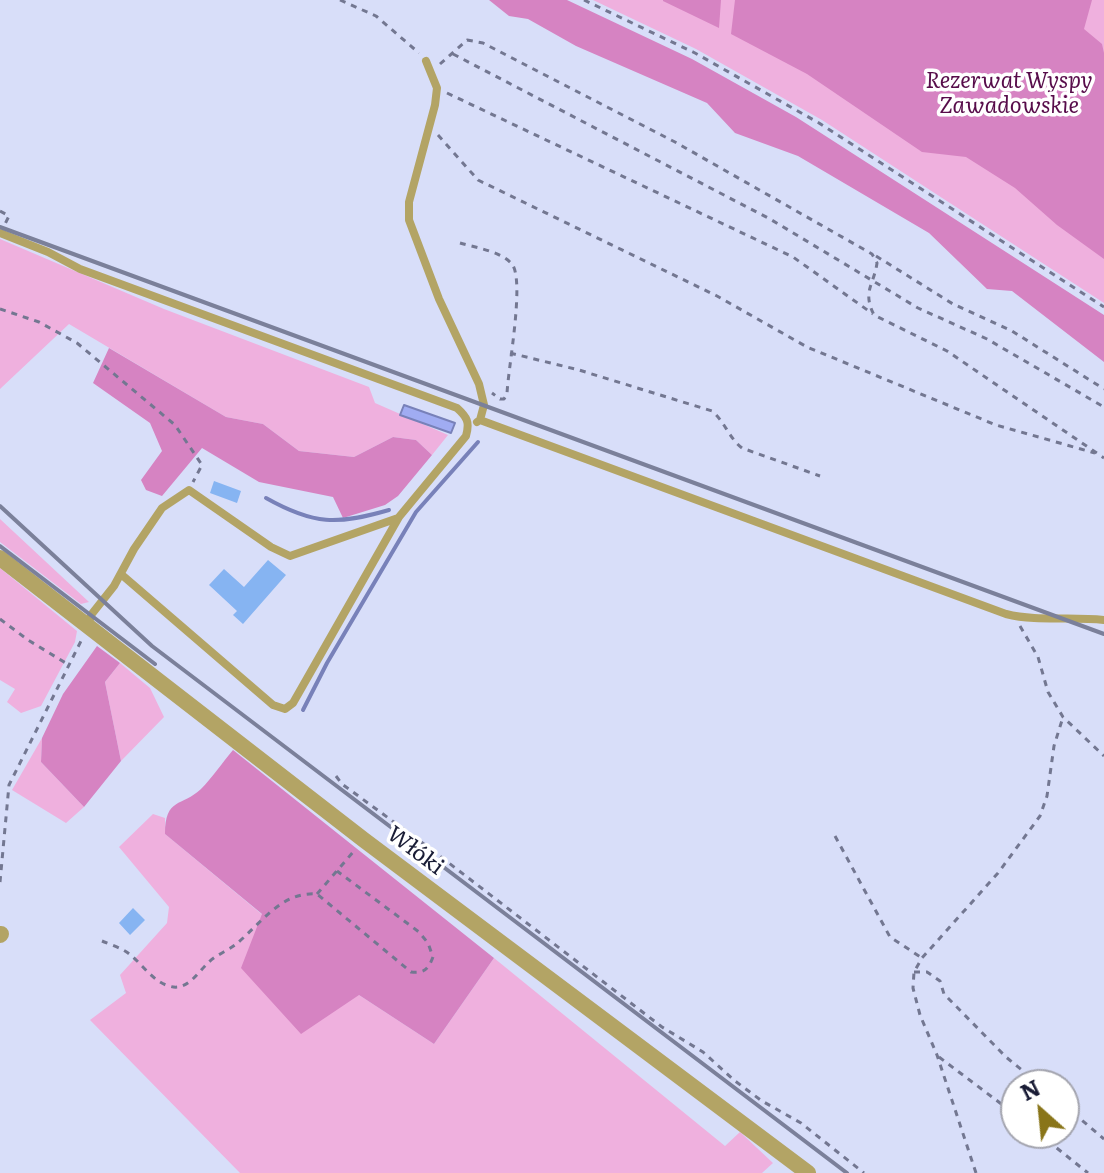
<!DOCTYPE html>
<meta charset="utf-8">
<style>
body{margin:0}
#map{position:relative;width:1104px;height:1173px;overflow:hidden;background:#d8def9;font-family:Literata,serif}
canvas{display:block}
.north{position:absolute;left:1000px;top:1069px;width:80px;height:80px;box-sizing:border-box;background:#fff;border:2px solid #a3a4ae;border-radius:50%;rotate:333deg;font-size:22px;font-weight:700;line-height:32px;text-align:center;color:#191c35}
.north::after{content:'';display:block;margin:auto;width:28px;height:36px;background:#897519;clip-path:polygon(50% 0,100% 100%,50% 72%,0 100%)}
</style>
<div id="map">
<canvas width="1104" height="1173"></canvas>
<div class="north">N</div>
</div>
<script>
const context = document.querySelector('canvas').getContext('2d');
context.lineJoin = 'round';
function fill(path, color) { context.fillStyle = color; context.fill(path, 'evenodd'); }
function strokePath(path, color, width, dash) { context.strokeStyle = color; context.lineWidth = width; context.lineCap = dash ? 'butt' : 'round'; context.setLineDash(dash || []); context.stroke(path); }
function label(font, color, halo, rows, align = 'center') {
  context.font = font + ' Literata,serif'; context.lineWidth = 7; context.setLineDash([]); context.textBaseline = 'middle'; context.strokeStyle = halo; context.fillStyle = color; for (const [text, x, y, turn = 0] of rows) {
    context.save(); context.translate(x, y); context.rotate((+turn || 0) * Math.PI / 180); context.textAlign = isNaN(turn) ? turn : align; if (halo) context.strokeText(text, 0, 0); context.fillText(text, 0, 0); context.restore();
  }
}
const green = new Path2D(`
 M593 0H1104V303L822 120 696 49Z
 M0 239 164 309 369 387 375 403 448 435 432 455 416 440 393 437 354 457 299 451 263 424 226 417 69 324 0 389Z
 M0 519 89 602 81 604 0 542Z
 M0 568 77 631 75 642 41 706 21 713 7 702 15 689 0 680Z
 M120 663 150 688 164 717 121 761 105 682Z
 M42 738 41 762 84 807 66 823 12 790Z
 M153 814 165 818V834L359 995 434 1044 494 958 725 1146 740 1132 773 1163 762 1173H240L90 1020 126 993 120 975 167 923 169 907 119 847Z`);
const forest = new Path2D(`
 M489 0H567L692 59 796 117 1104 315V362L1012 291 987 289 929 233 798 156 735 133 707 103 576 46 528 19 509 16Z
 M663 0H721L719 28 663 1Z
 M735 0H1092L1084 29 1102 44 1104 53V259L1057 225 1015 188 966 157 922 152 807 74 731 34Z
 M109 348 226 417 263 424 299 451 354 457 393 437 416 440 432 455 398 496 385 505 343 518 333 497 259 482 202 448 162 496 146 490 141 480 162 451 150 423 93 383Z
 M97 646 120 663 105 682 121 761 84 807 41 762 42 738 63 694Z
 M233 750 494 958 434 1044 359 995 301 1034 241 968 262 914 165 834C165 797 182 807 201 789 212 778 222 763 233 750Z`);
const water = new Path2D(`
 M404 405 455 423 451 433 400 415Z`);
const stream = new Path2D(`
 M266 498C314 525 337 525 389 510
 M303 710 327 663 416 512 478 442`);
const building = new Path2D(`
 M214 481 241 491 237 503 210 493Z
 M268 560 286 575 243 624 233 615 237 611 209 585 224 569 244 587Z
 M133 908 145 920 130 935 119 923Z`);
const path = new Path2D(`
 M340 0 376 16 419 53
 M584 0 695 53 819 123 1104 307
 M453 54 770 219 918 308 987 339 1104 407
 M440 64 467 40 483 43 675 142 872 254 877 263C874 285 862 291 874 315L947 351 1104 458
 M447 93 793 257 873 314
 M438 135 478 180 717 296 807 347 996 425 1095 453
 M0 211 9 216 5 224
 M460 243C477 248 500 251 512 264 525 281 508 368 507 394L504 399H500L492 393
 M876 256 953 304 1012 331 1104 389
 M0 309 39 322 77 343 175 425 202 465 193 482
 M510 353 579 370 712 411C725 422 729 438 742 448L820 476
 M0 619 28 640 69 665
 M1020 626 1038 657 1048 692 1063 717 1104 756
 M336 776 342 784 432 850 662 1027 703 1052 735 1081 762 1101 801 1123 864 1173
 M835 836 890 937 922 958
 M0 882 9 785 82 639
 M317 894 354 851
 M102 941C109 944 118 947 125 951 140 960 151 981 169 986 187 992 197 973 209 962 216 955 227 951 235 945 260 925 281 891 317 894L411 972C424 973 428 970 433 957L428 943 419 932 337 871
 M914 972H927L940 981 944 994 1006 1057 1040 1085
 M939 1057 1016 1115
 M1064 1105 1104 1139
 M1038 1133 1088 1173
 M976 1173 937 1055 920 1015 913 988 914 972 922 958 998 873 1040 816 1047 796 1054 746 1063 717`);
const service = new Path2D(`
 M426 61 437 88 435 105 409 202V220L439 299 479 384 484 405 480 420 477 422
 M0 233 48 252 80 269 457 408C467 417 470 422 466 436L399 517 293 703 285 709 273 705 122 575
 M480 420 1006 614C1038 622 1071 616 1104 620
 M88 627 91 615 114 586 134 549 162 508 189 490 271 547 290 556 398 518`);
const minor = new Path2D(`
 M0 558 364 840 808 1173
 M0 935 1 934`);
const rail = new Path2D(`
 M0 227 1104 634
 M0 506 152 646 847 1173
 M0 546 155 664`);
const parkNames = [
 ["Rezerwat Wyspy",1009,82],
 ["Zawadowskie",1009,107]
];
const streetNames = [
 ["Włóki",415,851,37]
];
fill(green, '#efb0de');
fill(forest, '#d683c2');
fill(water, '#a0acf2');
strokePath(water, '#7881b9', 2);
strokePath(stream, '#7881b9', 4);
fill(building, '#86b4f2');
strokePath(path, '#737791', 3, [6, 6]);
strokePath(service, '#b3a465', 8);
strokePath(minor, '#b3a465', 16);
strokePath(rail, '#7b809a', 4);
label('italic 22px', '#570c4a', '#fff', parkNames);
label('22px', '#191c35', '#fff', streetNames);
</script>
